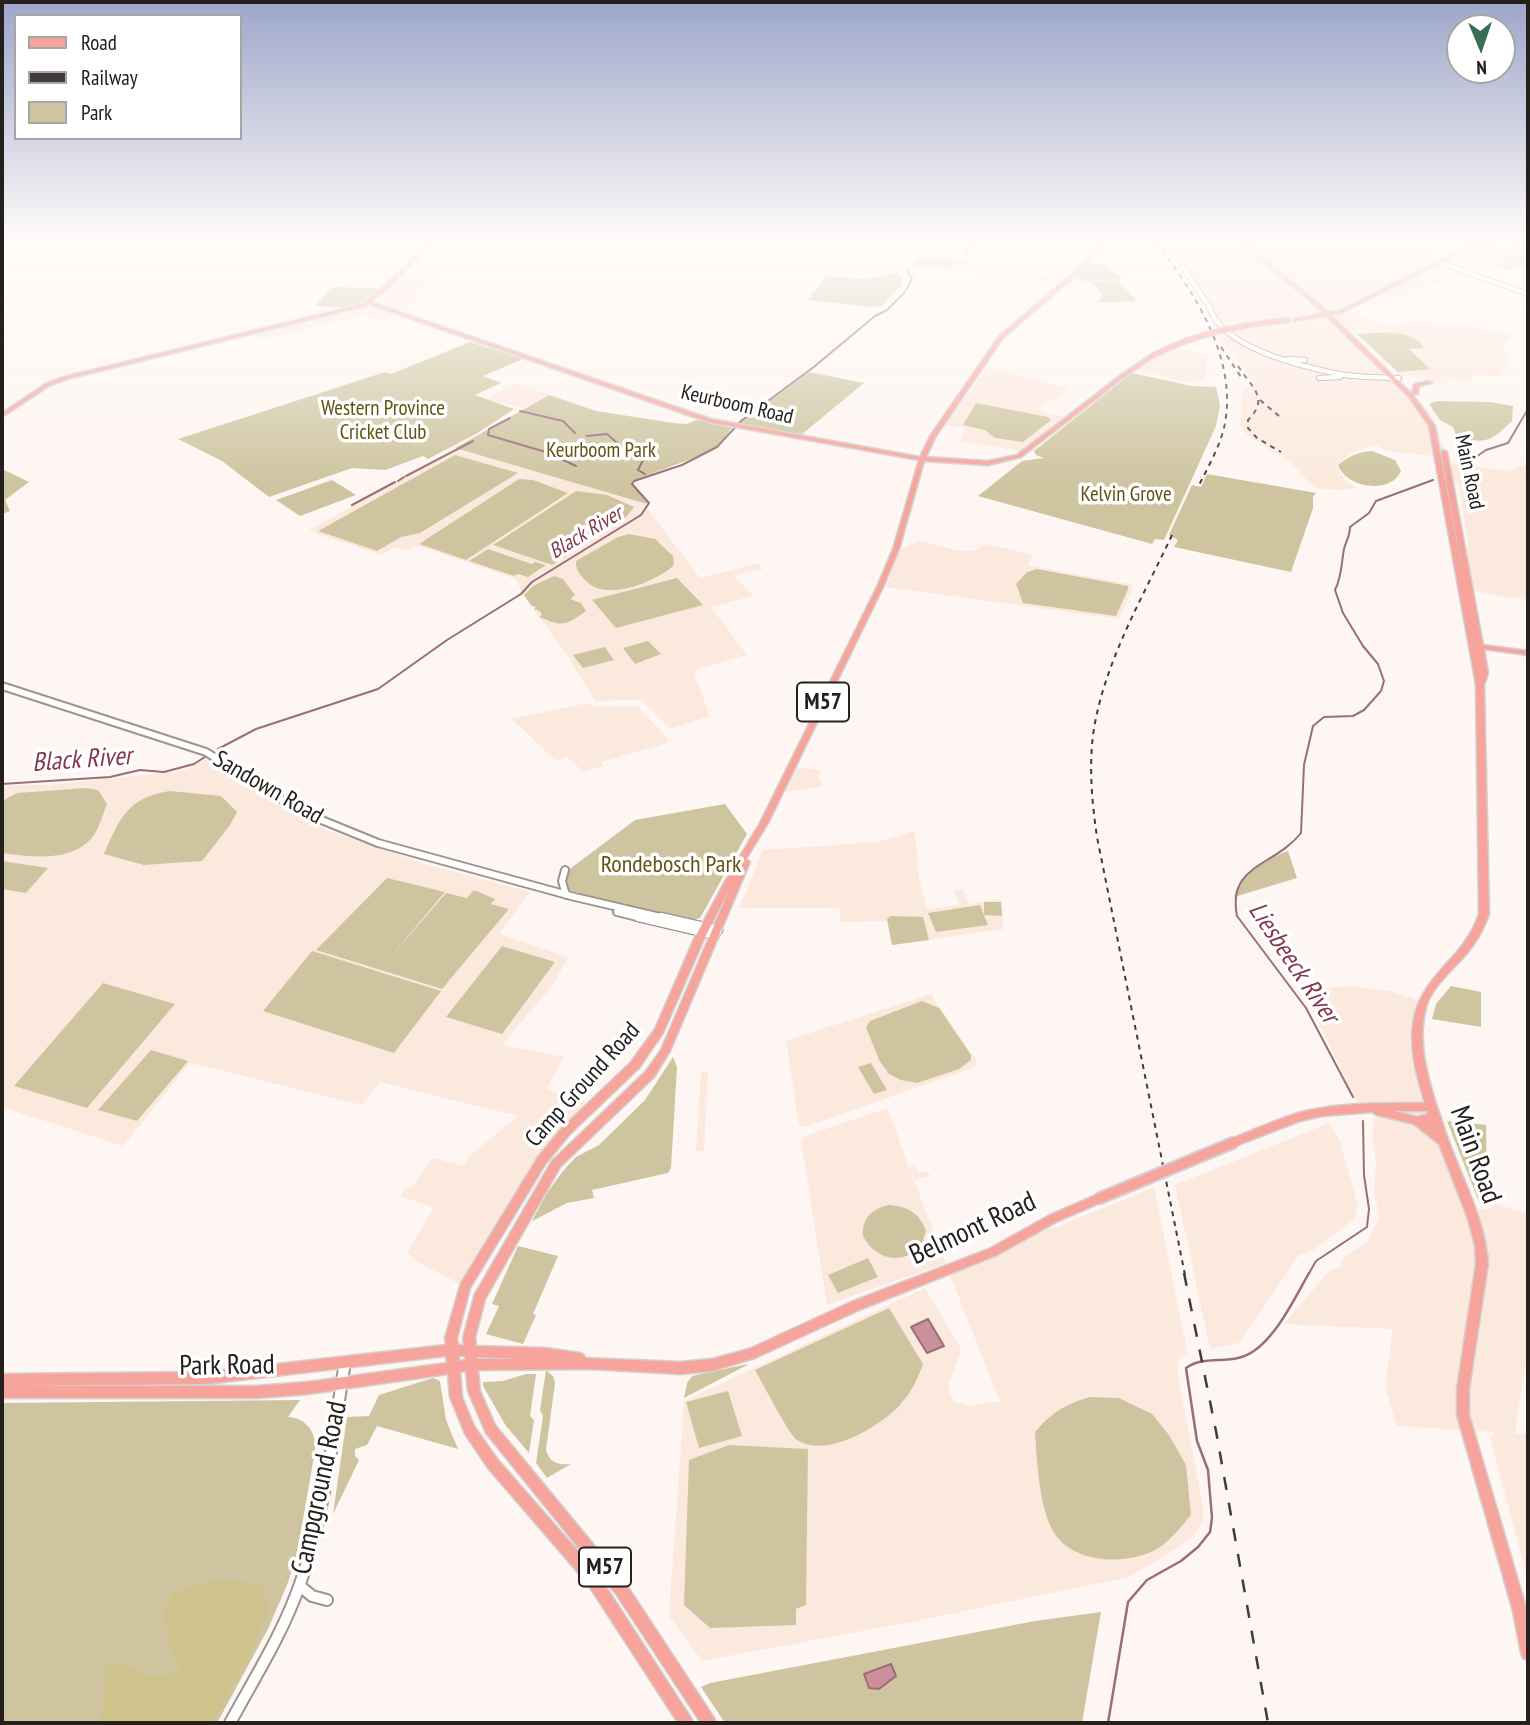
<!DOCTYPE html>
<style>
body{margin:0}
#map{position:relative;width:1530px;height:1725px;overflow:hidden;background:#fef6f2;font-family:"PT Sans Narrow",sans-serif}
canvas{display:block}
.frame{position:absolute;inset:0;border:4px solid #24201e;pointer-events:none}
.legend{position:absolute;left:14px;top:14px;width:228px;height:126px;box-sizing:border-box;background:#fff;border:2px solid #a7a6a5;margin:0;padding:9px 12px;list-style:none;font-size:21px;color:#24201e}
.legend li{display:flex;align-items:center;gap:14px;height:35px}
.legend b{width:35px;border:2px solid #a7a6a5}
.north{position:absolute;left:1446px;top:14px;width:70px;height:70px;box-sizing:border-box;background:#fff;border:2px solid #a7a6a5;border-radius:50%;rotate:178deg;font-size:19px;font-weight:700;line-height:28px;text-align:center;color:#24201e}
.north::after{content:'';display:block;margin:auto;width:24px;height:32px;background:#356d55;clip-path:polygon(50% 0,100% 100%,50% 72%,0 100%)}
</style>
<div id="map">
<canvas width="1530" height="1725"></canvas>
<div class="frame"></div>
<ul class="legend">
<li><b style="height:9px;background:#f6a49c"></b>Road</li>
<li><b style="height:9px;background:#413c3a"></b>Railway</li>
<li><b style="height:19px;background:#cec5a0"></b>Park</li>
</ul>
<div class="north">N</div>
</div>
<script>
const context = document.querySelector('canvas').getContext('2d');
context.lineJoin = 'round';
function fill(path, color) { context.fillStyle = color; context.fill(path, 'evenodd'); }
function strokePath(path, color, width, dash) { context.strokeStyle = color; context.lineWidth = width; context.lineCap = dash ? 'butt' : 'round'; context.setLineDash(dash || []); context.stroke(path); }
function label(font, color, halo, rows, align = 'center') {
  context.font = font + ' "PT Sans Narrow",sans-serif'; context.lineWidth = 7; context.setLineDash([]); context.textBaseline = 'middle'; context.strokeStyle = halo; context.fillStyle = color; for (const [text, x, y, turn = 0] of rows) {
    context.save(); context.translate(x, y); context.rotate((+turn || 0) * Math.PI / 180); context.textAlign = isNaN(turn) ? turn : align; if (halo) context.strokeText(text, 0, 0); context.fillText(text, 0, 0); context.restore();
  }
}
const built = new Path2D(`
 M1167 242H1391L1402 247 1416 245 1439 254 1409 256 1436 263 1455 253 1440 248 1457 242 1521 243 1501 247 1507 260 1515 264 1447 265 1467 272 1403 298 1378 293 1350 310 1386 326 1350 332 1429 411 1439 431 1445 457 1386 451 1376 445 1353 452 1336 465 1344 479 1356 488 1339 490 1315 488 1290 462 1247 435 1240 425 1243 390 1254 384 1234 354 1221 343 1217 332 1296 320 1221 323Z
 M945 256 1060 279 1062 280 1055 284 1000 274 913 266 917 258Z
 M402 272 440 274 405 313 379 320 368 314 261 340 252 333 364 305Z
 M1400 324 1467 326 1515 335 1504 345 1509 362 1500 377 1476 375 1468 383 1450 378 1443 385 1399 374 1355 333Z
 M1170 346 1207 356V376L1195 384 1131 369Z
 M987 367 1069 388 1055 399 1042 404 1038 411 1064 416 1021 451 960 441 967 428 945 425Z
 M518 383 549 395 522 408 486 399Z
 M455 448 647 504 649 511 700 578 758 563 763 569 734 576 753 596 711 607 747 655 697 669 694 674 710 716 671 729 641 700 595 701 568 656 523 595 516 579 419 546 407 550 395 547 381 555 308 531Z
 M1446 462 1506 471 1520 466 1528 467V600L1467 590 1468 544 1459 483 1450 482Z
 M919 541 959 551H974L985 544 1034 555 1028 565 1134 585 1119 619 886 587 899 550Z
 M587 703 596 707H638L668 739 667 743 602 762V766L583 772 567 757 556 761 512 719Z
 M207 759 326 830 425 864 530 892 499 934 569 957 551 987 502 1045 564 1057 546 1089 586 1101 465 1287 418 1262 407 1253 434 1208 400 1196 407 1187 411 1188 433 1158 463 1166 468 1157 518 1116 380 1082 362 1105 190 1063 123 1146 2 1107V786L59 784 182 771Z
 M792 767 820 770 819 778 823 786 779 793Z
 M915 831 919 878 927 910 959 905 954 890 963 889 969 904 1001 899 1004 929 892 945 887 921 840 922 839 908H739L763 850 877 842Z
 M1356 987 1390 991 1423 1002 1418 1049 1469 1210 1490 1209 1495 1204 1528 1213V1349L1515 1433 1528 1434V1580L1490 1438 1495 1432 1397 1426 1385 1386 1393 1329 1284 1324 1330 1270 1341 1267 1343 1258 1368 1241 1379 1217 1374 1191 1376 1163 1372 1135 1375 1119 1372 1110H1362L1355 1099 1302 988Z
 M931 994 977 1062 975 1067 805 1127 799 1125 786 1042 788 1040Z
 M701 1072H708L704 1151H696Z
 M888 1108 909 1168 915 1166 919 1173 927 1171 930 1176 915 1180 910 1170 946 1263 827 1305 801 1140 805 1136Z
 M1329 1123 1340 1141 1358 1206 1354 1220 1315 1249 1299 1255 1239 1343 1210 1349 1175 1185Z
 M1154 1187 1188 1354 1180 1357 1177 1370 1204 1512 1201 1525 1193 1536 1176 1549 1129 1577 916 1621 702 1661 669 1616 684 1401 925 1288 961 1349 948 1387 953 1401 970 1406 1000 1401 948 1270 1034 1231 1057 1227Z`);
const green = new Path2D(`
 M1519 242H1528V266L1520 265 1510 270 1491 264H1515L1505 260 1495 251Z
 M937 257 967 261 962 265 954 264 952 269 916 266 918 259Z
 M1105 263 1122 279 1085 281 1074 278 1090 264Z
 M897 273 902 278V284L882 306 871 307 807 300 827 276 864 279Z
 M1117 280 1137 301 1098 303 1102 294 1091 282Z
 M332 287 376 288 378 289C355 311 345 307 315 306Z
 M1357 334C1382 333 1408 327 1425 348L1409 349 1430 369 1398 372Z
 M470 342 523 359 483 376 501 383 475 395 514 409 476 434 428 459 423 456 385 470 352 468 269 497 222 461 178 439 385 372 391 374Z
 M809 372 864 383 801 435 740 423Z
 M1132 373 1192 386 1216 387 1220 405 1216 426 1164 540 1155 539 1152 544 978 496 1022 461 1044 458 1036 455 1034 451Z
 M549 395 596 411 674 423 687 424 696 420 732 427 722 442 707 453 632 481V485L645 498 647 504 455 448Z
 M1437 401 1490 402 1513 406 1512 421C1490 442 1487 444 1457 437L1453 427 1440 420 1429 404Z
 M976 403 1048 417 1051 420 1023 442 995 438 985 430 963 425Z
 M1372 451 1395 460 1401 471C1391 495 1346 488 1338 465 1350 456 1357 452 1372 451Z
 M455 455 518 473 420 533 401 537 377 551 318 531Z
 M2 469 29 482 5 500 10 511 2 514Z
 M1207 474 1316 493 1313 497V508L1291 572 1174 547 1178 540 1169 535 1192 485 1201 487Z
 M519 479 533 480 568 493 466 560 419 544Z
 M332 480 356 495 300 516 276 500Z
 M576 491 607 495 634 507 626 517 552 565 493 545Z
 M629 534 655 539 673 556 674 565C656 582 605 603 585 580 579 574 576 570 576 561L618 537Z
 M488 549 532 564 535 562 546 565 528 577 518 574 514 576 469 561Z
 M1037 569 1128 586V589L1116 616 1023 603 1016 584 1027 572Z
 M554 576 563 579 575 595 570 599 581 603 586 611C565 626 564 627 539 617L542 615 540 611 534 609 536 607 531 605 524 595 533 586Z
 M677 578 703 605 616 628 592 600Z
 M648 641 661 654 635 664 623 648Z
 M605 647 614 660 583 668 573 655Z
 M87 788 98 790 107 804C103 814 100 826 94 835 74 863 31 857 2 853L4 800 17 793Z
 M170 791 221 796 237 812 230 825 202 861 144 865 104 854C119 819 128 797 170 791Z
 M725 804 747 834 700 918C680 926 594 897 569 890L564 886V875L571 868 635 820Z
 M1288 851 1297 878 1234 897C1239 874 1266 859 1288 851Z
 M2 861 48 868 26 893 2 889Z
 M387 878 445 892 387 961 446 893 467 898 474 890 495 899 491 904 509 909 442 989 316 950Z
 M984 902H1001L1002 916 984 915 988 925 936 932 928 913 980 905 984 915Z
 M891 916 923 917 929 940 892 945 887 919Z
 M502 946 555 962 502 1034 446 1017Z
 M312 951 441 991 394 1053 263 1011Z
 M103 983 175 1004 87 1108 14 1086Z
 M1451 986 1481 992V1027L1432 1019 1436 1004Z
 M922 1001 939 1008 971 1055V1060L959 1069 917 1083 901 1080 889 1074 879 1060 866 1027 870 1021Z
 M151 1050 188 1061 137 1121 98 1110Z
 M673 1057 677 1067 671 1168 668 1173 592 1190 594 1198 567 1203 532 1221 547 1193 563 1171 576 1157 599 1145 645 1100Z
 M871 1063 887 1090 874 1094 858 1067Z
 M1447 1121 1486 1125 1487 1204 1479 1202Z
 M889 1205C907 1206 920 1213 926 1231L921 1247C902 1265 875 1260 863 1236 862 1218 872 1209 889 1205Z
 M518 1246 558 1256 533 1314 536 1315 523 1344 486 1334 499 1306 492 1304Z
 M868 1258 878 1277 838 1293 828 1275Z
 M889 1308 923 1364C918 1379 910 1394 899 1406 879 1427 826 1459 797 1440 789 1435 762 1382 755 1370Z
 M748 1364 747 1365 684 1398 687 1383 692 1376Z
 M546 1370 553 1376 555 1383 546 1450C550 1463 558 1465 571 1464L547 1478 536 1463 543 1416 540 1410Z
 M526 1374H536L530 1416 534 1420 529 1453 506 1426 483 1386V1382L503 1381Z
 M433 1378 440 1381 446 1420 458 1449 377 1426 367 1445 355 1449V1456L359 1460 333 1514 347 1417 369 1416 379 1395Z
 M728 1391 742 1436 699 1448 686 1402Z
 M1090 1397 1119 1398 1152 1414 1169 1435 1186 1465 1191 1515C1181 1527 1170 1541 1157 1549 1129 1565 1078 1564 1057 1537 1039 1514 1037 1461 1035 1432 1052 1412 1066 1404 1090 1397Z
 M300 1400 288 1417C305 1418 313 1429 316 1445L296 1559 287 1585 268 1629 217 1723H2V1403Z
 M729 1445 808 1449 806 1605 796 1609V1625L710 1628 684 1605 689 1460Z
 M1101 1612 1082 1723H725L701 1687 710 1683 1035 1621Z`);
const forest = new Path2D(`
 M235 1581 261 1584 268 1610 250 1654 212 1723H98C108 1707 102 1687 106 1669L117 1662C143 1672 154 1687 181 1668 164 1643 171 1636 163 1609L172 1594 203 1582Z`);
const water = new Path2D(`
 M928 1319 944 1346 927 1353 911 1327Z
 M891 1664 896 1676 879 1689 869 1688 864 1674Z`);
const streamFar1 = new Path2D(`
 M964 257 974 242
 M906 290 912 279 907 270
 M520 411 563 421 575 433
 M510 418 489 429 488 435 549 453
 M587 436 607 434 631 455 643 460 638 470 645 474
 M557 457 576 466
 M1466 464 1486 450 1508 443 1528 409
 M406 476 473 441
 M398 481 404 477
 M352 505 395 482
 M218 749 256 729 378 689 447 640 521 594 532 582 641 515 649 503 632 484 634 481 682 465 717 447 741 421 815 366 875 316 887 310 905 292
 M2 784 110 777 140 770 164 772 194 764 205 757
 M1353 1097 1306 1008 1237 916C1227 864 1274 867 1301 833L1304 765 1313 726 1324 717 1353 716 1364 710 1381 691 1384 681 1378 664 1363 646 1343 613 1335 590C1342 576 1341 565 1344 549 1346 541 1350 536 1350 527L1369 513 1376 501 1433 480
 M1308 1275 1316 1261 1367 1227 1369 1209 1364 1175 1363 1121`);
const stream = new Path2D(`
 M1108 1723 1128 1602 1147 1580 1181 1561 1198 1547 1210 1532 1212 1518 1208 1470 1197 1441 1186 1368C1201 1357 1221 1362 1238 1358 1270 1352 1294 1299 1309 1273`);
const minorFar3 = new Path2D(`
 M1167 242 1176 257
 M1377 242 1396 251 1438 262 1528 294
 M1182 266 1211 309
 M1209 307C1222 347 1296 365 1334 373 1355 378 1378 377 1399 378
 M1288 359 1305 360
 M1319 378 1340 377`);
const minorFar2 = new Path2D(`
 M2 686 206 752 302 812 378 843 575 897 669 919
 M565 870 562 881 566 895
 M617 912 645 919`);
const minorFar1 = new Path2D(`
 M638 917 715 935
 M661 917 718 930`);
const minor = new Path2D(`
 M300 1586 312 1596 327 1600
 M230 1723C255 1677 283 1633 300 1584 325 1512 333 1436 345 1362`);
const major = new Path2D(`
 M429 242H433L388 288 371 302 711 419 920 457 930 436 999 336 1080 267 1100 242H1104L1084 269 1003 338 936 436 926 457 988 461 1017 455 1122 374 1150 355 1155 356 1126 376 1021 457 988 465 924 461 899 549 883 587 768 823 746 859 750 862 670 1051 654 1077 560 1167 485 1299 475 1338 476 1346 546 1348 580 1353 584 1355 585 1358 680 1362 712 1359 749 1349 851 1302 989 1249 1050 1215 1094 1196 1098 1194 1102 1196 1104 1199 1102 1202 1058 1221 997 1255 859 1310 755 1358 712 1371 680 1374 591 1369 478 1370 480 1391 495 1425 626 1584 714 1718 716 1723H701L616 1594 486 1433 468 1391 466 1371 460 1372 462 1397 474 1426 498 1460 597 1573 691 1718 693 1723H678L587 1583 488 1468 465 1434 450 1397 448 1374 308 1394 257 1398H2V1386H257L308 1382 447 1363 446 1356 206 1384 2 1386V1374L206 1372 446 1345 445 1338 461 1283 538 1157 562 1128 631 1062 655 1029 694 939 728 876 760 823 877 587 893 549 919 460 708 422 368 304 366 306 67 379 49 386 2 417V413L45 384 63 377 362 304 384 286ZM731 886 661 1050 646 1071 552 1161 475 1294 463 1338 464 1345H458L457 1338 470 1288 546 1163 570 1134 639 1068 663 1033 704 939ZM459 1356H465V1360L459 1361ZM477 1357 523 1359H477Z
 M1240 242H1244L1329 312 1339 311 1459 250 1491 242H1496L1463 252 1342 313 1331 315 1412 394 1414 384 1429 381 1432 383 1419 386 1418 394 1413 395 1435 426 1469 607 1441 452 1444 450 1447 452 1483 645 1528 651V655L1484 649 1488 673 1484 685 1489 914C1484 928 1478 940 1468 952 1454 969 1433 985 1426 1007 1417 1041 1427 1075 1437 1107 1443 1124 1449 1144 1457 1162 1470 1195 1486 1228 1488 1264L1469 1389V1415L1527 1611 1528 1618V1660L1523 1658 1521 1653 1513 1611 1457 1415V1389L1476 1264 1475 1245 1468 1219 1439 1144 1414 1124 1377 1115 1372 1112 1322 1116 1300 1121 1235 1146 1231 1145 1230 1142 1231 1139C1253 1130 1276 1120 1298 1113 1336 1102 1386 1103 1425 1103 1415 1072 1405 1033 1419 1002 1424 991 1431 981 1440 971 1456 953 1471 938 1479 914L1476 685 1429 426 1409 397 1326 316 1293 321V319L1324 313ZM1394 1111H1427L1428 1114 1417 1117Z`);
const highway = new Path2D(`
 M2 242H3`);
const railFar1 = new Path2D(`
 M1156 242C1194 292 1237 357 1225 423 1221 445 1208 467 1198 487
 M1221 347 1241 377
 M1238 366C1252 388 1270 398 1248 420V428L1257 438 1281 452
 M1260 400 1279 416
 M1172 535C1142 599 1103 664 1093 735 1089 769 1092 803 1097 837L1185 1275`);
const rail = new Path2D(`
 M1184 1273 1216 1431 1268 1723`);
const majorBridgeFar1 = new Path2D(`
 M1152 356C1196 333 1239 325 1288 320`);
const majorBridge = new Path2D(`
 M1098 1199 1235 1142`);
const farStreetnames = [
 ["Keurboom Road",737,405,13],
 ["Main Road",1469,472,78]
];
const farParknames = [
 ["Western Province",383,409],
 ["Cricket Club",383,433],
 ["Keurboom Park",601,451],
 ["Kelvin Grove",1126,495]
];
const farWaternames = [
 ["Black River",586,533,-31]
];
const shields = [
 [823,702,52],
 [605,1567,52]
];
const shieldNames = [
 ["M57",823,702],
 ["M57",605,1567]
];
const streetNames = [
 ["Sandown Road",268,788,30],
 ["Camp Ground Road",583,1085,-48]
];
const parkNames = [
 ["Rondebosch Park",671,865]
];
const waterNames = [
 ["Black River",82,760,-4],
 ["Liesbeeck River",1293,963,56]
];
const nearStreetnames = [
 ["Main Road",1475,1155,70],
 ["Belmont Road",973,1229,-25],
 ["Park Road",227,1366,-1],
 ["Campground Road",320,1488,-78]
];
fill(built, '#fce9de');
fill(green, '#cec5a0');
fill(forest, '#cfc28b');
fill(water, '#cc909d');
strokePath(water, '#9a6e77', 2);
strokePath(streamFar1, '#9a6e77', 2);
strokePath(stream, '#9a6e77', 2.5);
strokePath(minorFar3, '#9f948d', 6);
strokePath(minorFar2, '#9f948d', 10);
strokePath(minorFar1, '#9f948d', 11);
strokePath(minor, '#9f948d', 14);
strokePath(major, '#d3d2d2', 3);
strokePath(highway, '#d3d2d2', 13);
strokePath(minorFar3, '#fff', 4.5);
strokePath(minorFar2, '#fff', 6);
strokePath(minorFar1, '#fff', 8);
strokePath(minor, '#fff', 10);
fill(major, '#f6a49c');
strokePath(highway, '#f0675a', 10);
strokePath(railFar1, '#413c3a', 2, [5, 5]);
strokePath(rail, '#413c3a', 2.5, [13, 13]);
strokePath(majorBridgeFar1, '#d3d2d2', 7, []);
strokePath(majorBridge, '#d3d2d2', 14, []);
strokePath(majorBridgeFar1, '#f6a49c', 5);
strokePath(majorBridge, '#f6a49c', 10);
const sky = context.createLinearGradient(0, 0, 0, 483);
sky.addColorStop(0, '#9da6ca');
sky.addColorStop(0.5, '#fffbf9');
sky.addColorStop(1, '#fffbf900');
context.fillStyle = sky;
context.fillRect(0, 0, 1530, 483);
label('21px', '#24201e', '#fff', farStreetnames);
label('21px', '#625412', '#fff', farParknames);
label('italic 21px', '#82394c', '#fff', farWaternames);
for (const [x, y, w] of shields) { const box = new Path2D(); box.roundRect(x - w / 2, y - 19.5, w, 39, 5); context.fillStyle = '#fff'; context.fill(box); strokePath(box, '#24201e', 2); }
label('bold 23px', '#24201e', null, shieldNames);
label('24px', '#24201e', '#fff', streetNames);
label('24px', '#625412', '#fff', parkNames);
label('italic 26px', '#82394c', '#fff', waterNames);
label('28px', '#24201e', '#fff', nearStreetnames);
</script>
